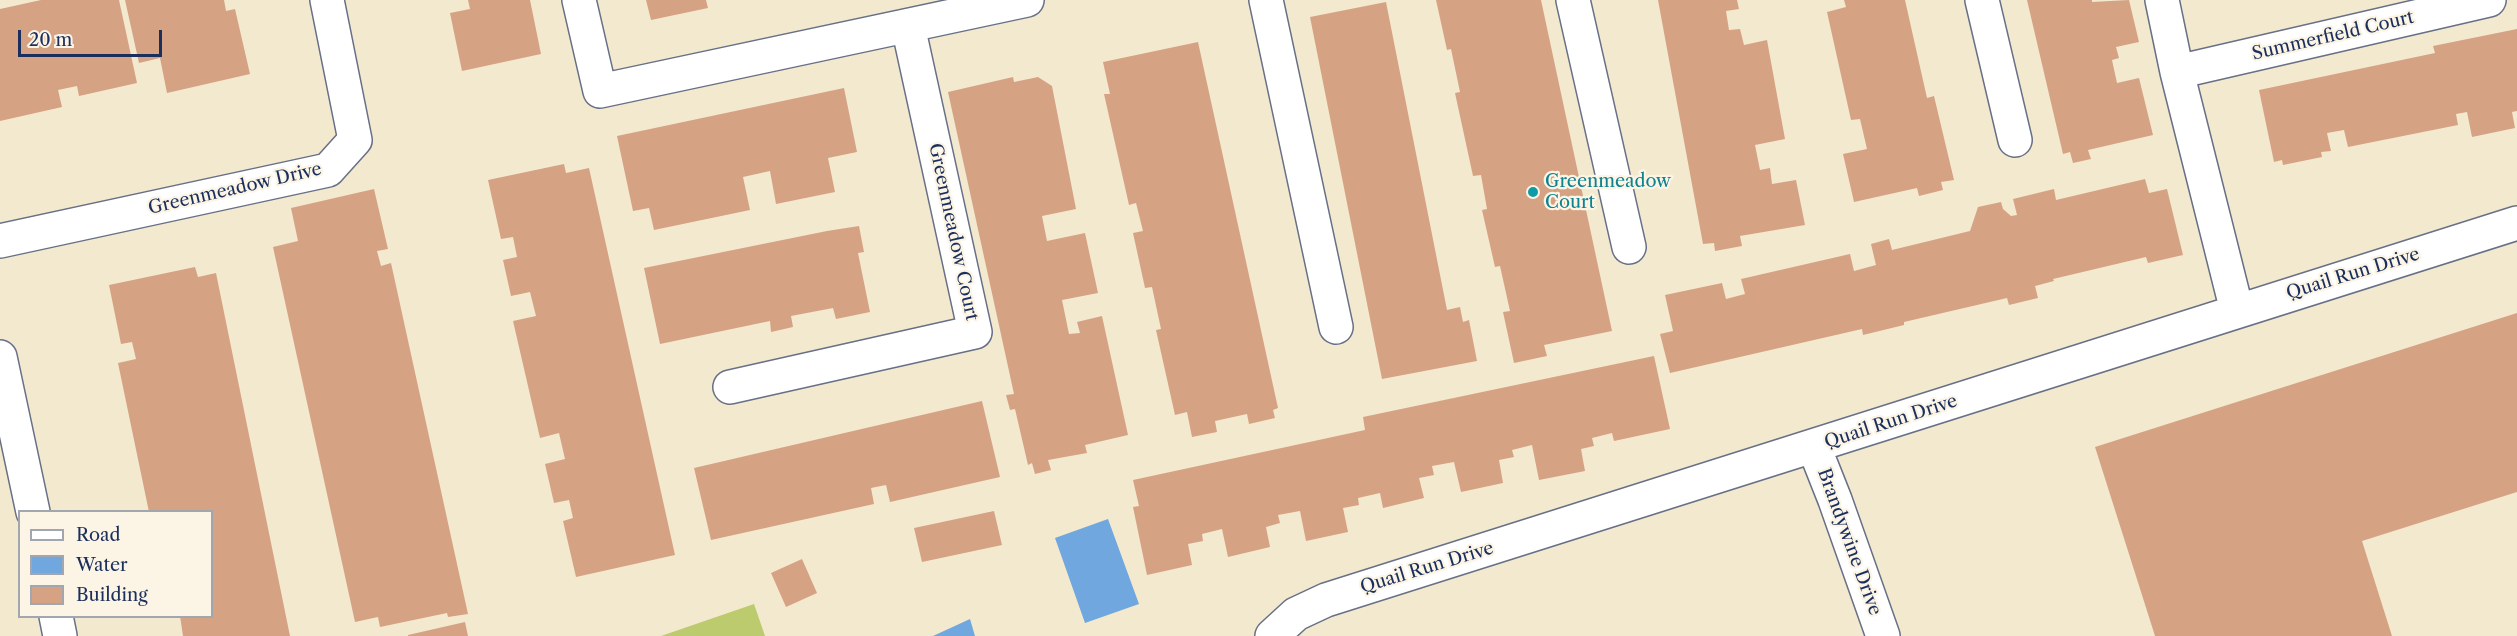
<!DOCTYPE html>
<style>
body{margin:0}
#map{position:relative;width:2517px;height:636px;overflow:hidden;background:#f3e9cf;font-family:"Libre Caslon Text",serif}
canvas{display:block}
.legend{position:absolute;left:18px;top:510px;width:195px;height:108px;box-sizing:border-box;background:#fcf5e5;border:2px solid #a2a6af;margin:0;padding:8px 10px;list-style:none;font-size:18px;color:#1b2f5e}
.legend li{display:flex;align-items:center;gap:12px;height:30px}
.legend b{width:30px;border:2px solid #a2a6af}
.scale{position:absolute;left:18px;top:30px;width:144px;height:27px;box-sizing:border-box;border:3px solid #1b2f5e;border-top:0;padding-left:8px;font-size:18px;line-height:21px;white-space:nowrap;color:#1b2f5e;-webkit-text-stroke:4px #fcf5e5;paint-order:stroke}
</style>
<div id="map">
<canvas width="2517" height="636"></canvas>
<ul class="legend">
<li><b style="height:8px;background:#fff"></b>Road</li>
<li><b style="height:16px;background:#6fa7de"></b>Water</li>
<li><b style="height:16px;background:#d6a284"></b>Building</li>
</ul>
<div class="scale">20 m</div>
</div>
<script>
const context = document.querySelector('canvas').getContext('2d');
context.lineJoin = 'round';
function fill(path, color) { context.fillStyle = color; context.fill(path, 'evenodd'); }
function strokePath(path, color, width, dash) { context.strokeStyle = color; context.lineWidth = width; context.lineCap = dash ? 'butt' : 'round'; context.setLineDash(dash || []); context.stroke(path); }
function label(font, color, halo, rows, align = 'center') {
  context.font = font + ' "Libre Caslon Text",serif'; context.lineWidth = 4.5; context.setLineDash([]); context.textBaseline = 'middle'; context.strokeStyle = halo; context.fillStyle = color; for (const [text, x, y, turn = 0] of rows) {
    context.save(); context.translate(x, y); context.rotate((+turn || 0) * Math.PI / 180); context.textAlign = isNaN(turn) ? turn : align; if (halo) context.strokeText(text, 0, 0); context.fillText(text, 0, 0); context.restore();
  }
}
const green = new Path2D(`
 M754 604 765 636H661Z`);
const water = new Path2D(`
 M1108 519 1139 604 1085 623 1055 538Z
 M970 619 975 636H933Z`);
const building = new Path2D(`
 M41 0H119L137 83 79 96 77 86 58 90 62 107 0 121V9Z
 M125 0H224L226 11 235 9 250 74 167 93 160 58 139 63Z
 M468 0H530L541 54 462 71 450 13 470 9Z
 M646 0H706L708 8 651 20Z
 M1436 0H1541L1612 331 1544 345 1547 356 1514 363 1503 312 1510 311 1500 266 1495 267 1482 210 1487 209 1481 175 1473 176 1455 93 1460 92 1451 49 1447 50Z
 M1658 0H1737L1739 9 1726 11 1729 30 1740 29 1744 45 1767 40 1785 139 1755 145 1760 170 1770 168 1772 184 1796 180 1805 225 1740 236 1742 246 1715 251 1714 243 1703 244Z
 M1844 0H1905L1927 98 1934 96 1954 180 1941 182 1943 190 1919 196 1917 188 1854 202 1843 154 1867 149 1860 119 1851 120 1827 12 1846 7Z
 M2027 0H2092V2L2129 0 2139 42 2116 47 2119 58 2112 60 2117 83 2139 78 2153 135 2088 150 2091 159 2073 163 2070 152 2063 154Z
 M1386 2 1447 310 1460 307 1463 322 1469 320 1477 361 1382 379 1310 17Z
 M2517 29V111L2512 112 2515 128 2472 137 2467 112 2456 114 2458 125 2348 147 2344 130 2327 133 2331 151 2321 152 2322 157 2283 165 2282 160 2274 162 2259 90 2435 53 2433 46Z
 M1198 42 1278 408 1273 410 1275 418 1249 424 1247 414 1215 421 1217 432 1192 437 1187 412 1175 415 1156 330 1161 329 1152 287 1145 288 1133 233 1143 231 1136 203 1129 205 1104 94H1110L1103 62Z
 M1013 77 1014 82 1038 77 1052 86 1076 209 1042 216 1047 241 1085 233 1098 293 1062 300 1069 334 1080 333 1077 322 1102 316 1128 435 1085 445 1087 453 1048 460 1051 470 1035 474 1032 463 1028 465 1015 409 1010 410 1006 395 1014 394 948 92Z
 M844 88 857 152 828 158 835 192 776 204 770 171 743 177 750 210 654 230 649 208 633 211 617 136Z
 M564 164 566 173 589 168 675 555 576 577 563 521 573 518 569 500 554 503 545 464 565 459 559 433 540 438 513 321 536 316 530 292 511 296 503 260 517 257 513 237 501 239 488 180Z
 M2145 179 2149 193 2167 189 2183 255 2148 263 2146 257 2053 279 2054 281 2035 286 2038 298 2009 305 2007 298 1904 322V325L1863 335 1862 329 1670 373 1660 334 1673 331 1665 295 1722 283 1726 299 1745 294 1741 279 1850 254 1854 271 1876 265 1871 244 1889 239 1892 250 1970 231 1978 207 2001 202 2003 209 2011 216 2017 215 2013 199 2054 189 2056 200Z
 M374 189 388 249 377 251 381 266 391 263 468 614 448 617 447 613 380 627 378 617 355 622 273 247 298 241 291 208Z
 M859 226 864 252 858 253 870 312 836 319 833 308 791 316 793 327 771 332 770 321 660 344 644 268 827 231Z
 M195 267 198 277 216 273 290 636H183L180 616H212V512H149L118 363 136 359 132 342 121 344 109 285Z
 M2517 313V492L2362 541 2392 636H2155L2095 447Z
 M1654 356 1670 429 1614 441 1612 433 1592 438 1594 446 1581 449 1585 471 1539 480 1532 445 1512 450 1514 457 1499 460 1503 483 1461 492 1454 462 1432 466 1434 475 1419 478 1424 498 1383 508 1380 493 1358 498 1359 505 1343 508 1348 532 1306 541 1300 511 1278 515 1280 523 1266 527 1270 547 1228 557 1222 529 1202 534 1203 541 1188 544 1192 565 1147 575 1133 507 1139 506 1133 480 1365 430 1363 417Z
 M982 401 1000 477 890 502 886 485 871 488 874 504 711 540 694 468Z
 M994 511 1002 545 922 562 914 528Z
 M802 559 817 593 786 607 771 573Z
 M465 622 468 636H408V635Z`);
const minor = new Path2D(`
 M579 0 600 91 1027 0
 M1266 0 1336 327
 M1573 0 1629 247
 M1982 0 2015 140
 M2162 0 2177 72 2237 311
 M2177 72 2489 0
 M0 241 328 170 355 140 327 0
 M0 357 33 512
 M730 387 975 332 908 26
 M1814 447 1835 500 1883 636
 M56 616 60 636
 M1272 636 1296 614 1326 600 2517 223`);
const markers = [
 [1533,192,6,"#0f9aa8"]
];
const streetNames = [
 ["Summerfield Court",2333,36,-13],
 ["Greenmeadow Drive",235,189,-13],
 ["Greenmeadow Court",953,232,78],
 ["Quail Run Drive",2353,274,-17],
 ["Quail Run Drive",1891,422,-18],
 ["Brandywine Drive",1849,542,70],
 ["Quail Run Drive",1427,568,-17]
];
const cultureNames = [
 ["Greenmeadow",1545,182],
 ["Court",1545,203]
];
fill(green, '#bbcb6d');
fill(water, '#6fa7de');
fill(building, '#d6a284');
strokePath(minor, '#677086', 36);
strokePath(minor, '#fff', 33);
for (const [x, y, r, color] of markers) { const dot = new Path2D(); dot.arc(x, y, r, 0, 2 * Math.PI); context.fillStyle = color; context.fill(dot); strokePath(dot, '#fcf5e5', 2); }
label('18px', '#1b2f5e', '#fcf5e5', streetNames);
label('18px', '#0d838f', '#fcf5e5', cultureNames, 'left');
</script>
